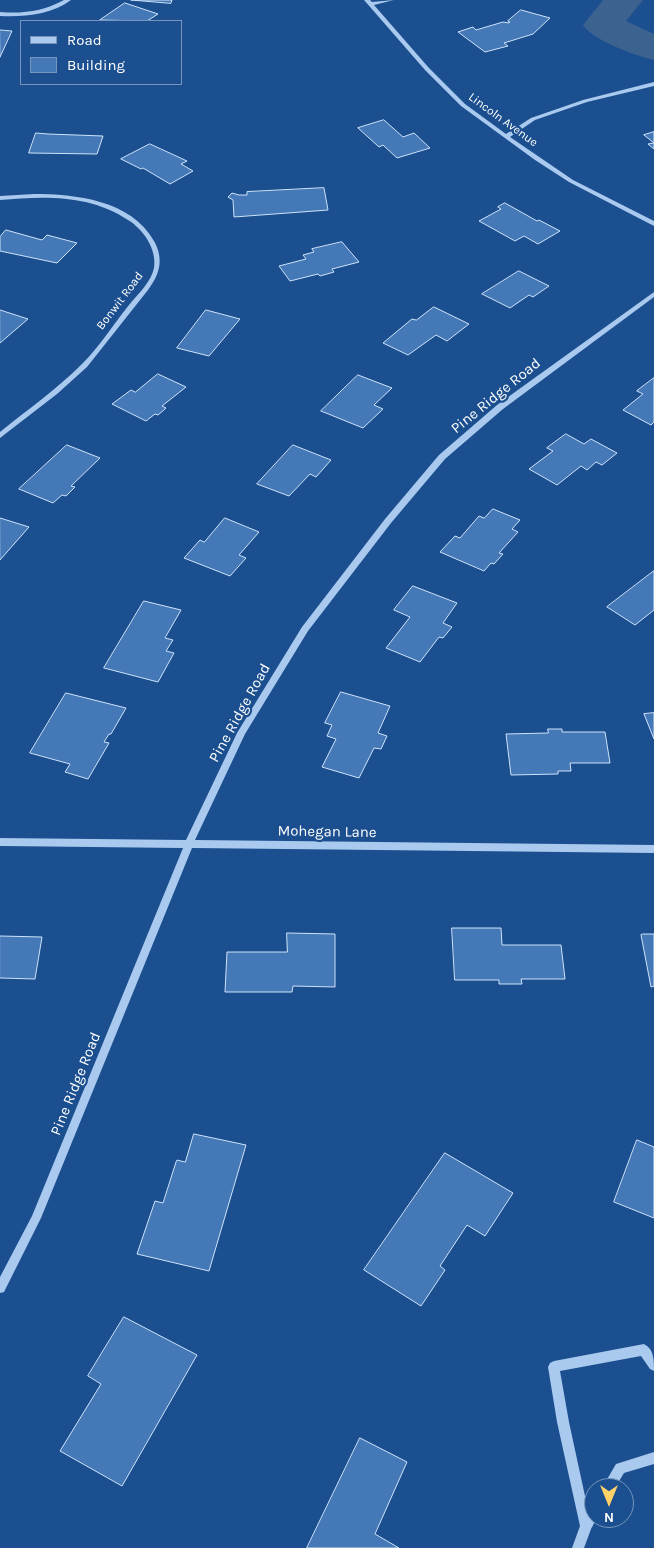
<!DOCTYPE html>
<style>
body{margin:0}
#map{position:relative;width:654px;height:1548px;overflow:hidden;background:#1b4f8f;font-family:Karla,sans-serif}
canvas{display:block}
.legend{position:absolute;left:20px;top:20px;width:162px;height:65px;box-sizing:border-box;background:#1b4f8f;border:1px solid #7695bc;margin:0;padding:6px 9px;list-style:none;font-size:15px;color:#fff}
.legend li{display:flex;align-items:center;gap:10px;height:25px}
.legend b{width:25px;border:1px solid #7695bc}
.north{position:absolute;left:584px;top:1478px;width:50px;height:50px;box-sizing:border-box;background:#1b4f8f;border:1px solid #7695bc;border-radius:50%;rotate:180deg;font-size:14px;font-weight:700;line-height:20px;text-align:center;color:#fff}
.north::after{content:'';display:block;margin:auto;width:18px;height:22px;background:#ffd166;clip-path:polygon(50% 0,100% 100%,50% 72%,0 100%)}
</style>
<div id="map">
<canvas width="654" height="1548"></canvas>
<ul class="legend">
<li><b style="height:6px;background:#a9c9ee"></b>Road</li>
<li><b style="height:14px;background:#4478b7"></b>Building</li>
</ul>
<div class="north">N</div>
</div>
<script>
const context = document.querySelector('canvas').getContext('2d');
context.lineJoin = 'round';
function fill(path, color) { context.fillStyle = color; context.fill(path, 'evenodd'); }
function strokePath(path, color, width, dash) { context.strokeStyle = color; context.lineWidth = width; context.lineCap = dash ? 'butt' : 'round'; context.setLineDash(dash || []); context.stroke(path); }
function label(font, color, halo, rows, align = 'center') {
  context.font = font + ' Karla,sans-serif'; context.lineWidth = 4.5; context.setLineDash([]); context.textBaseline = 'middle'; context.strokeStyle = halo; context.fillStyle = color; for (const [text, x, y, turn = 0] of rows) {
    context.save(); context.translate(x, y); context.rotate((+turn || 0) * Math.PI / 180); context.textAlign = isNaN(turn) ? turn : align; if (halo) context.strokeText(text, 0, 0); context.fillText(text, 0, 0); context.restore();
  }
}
const river = new Path2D(`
 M603 0H643L626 21 654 34V60C634 55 594 41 583 25Z`);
const building = new Path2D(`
 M131 0H172L171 3Z
 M125 3 158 14 147 21 100 20Z
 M521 10 550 18 533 34 504 43 508 46 485 52 458 32 473 27 476 30 503 22 509 23 510 22 508 21Z
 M0 30 12 31 0 57Z
 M384 120 403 137 414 133 430 148 397 158 383 145 379 147 358 128Z
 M654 132V149L648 144 654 143 644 135Z
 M36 133 48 134 103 136 97 154 29 153Z
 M150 144 187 161 181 164 193 171 170 184 143 168 141 169 121 159Z
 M324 188 328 210 234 217 233 200 228 197 232 193 239 195H247V192Z
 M505 203 537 221 539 220 560 231 538 244 524 236 515 241 479 221 501 209 498 207Z
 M6 230 42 240 47 235 77 243 57 263 0 251V237Z
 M342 242 359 262 332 269 334 272 320 276 318 274 290 281 279 266 306 259 303 255 314 252 312 249Z
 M519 271 549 286 533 297 529 295 510 308 482 294Z
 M434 307 469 324 447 341 436 335 408 355 383 343 412 319 416 320Z
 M0 310 28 319 0 343Z
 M206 310 240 319 209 356 177 348Z
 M158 374 186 387 162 406 166 408 158 415 155 414 146 421 112 404 131 390 135 392Z
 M358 375 392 388 374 405 383 409 363 428 321 411Z
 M654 378V422L651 425 623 410 643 394 637 391Z
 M566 434 584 444 591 439 617 453 602 465 596 462 587 470 581 466 557 485 529 469 553 451 547 448Z
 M67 445 100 458 71 486 75 487 66 496 62 495 53 503 19 489Z
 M293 445 331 460 316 477 310 474 289 496 257 484Z
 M493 509 520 520 512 529 518 532 499 553 503 554 494 564 491 563 484 571 440 552 455 536 460 538 479 516 484 518Z
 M0 518 29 527 0 560Z
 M225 518 259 532 239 555 246 558 230 576 184 558 200 540 204 542Z
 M654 571V610L635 625 607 607Z
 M413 586 457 603 443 623 452 627 443 638 439 637 420 662 386 648 410 617 394 610Z
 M144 601 181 610 165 638 173 640 166 651 174 653 158 682 104 668Z
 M341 692 390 706 378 733 387 736 381 749 374 748 359 778 322 767 336 739 327 736 332 725 325 723Z
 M66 693 126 708 111 734H109L104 742 109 743 88 779 65 772 70 764 30 753Z
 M654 713V739L644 714Z
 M548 729H562V732H605L610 763H570L571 771H558V774L511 775 506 734 548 733Z
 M452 928H501L502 945H561L565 979H521L522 984H499V980H455Z
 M287 933 335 934V987L293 986 292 992H225L227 952H287Z
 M643 934H654V986L651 987 641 935Z
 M0 936 42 937 35 979 0 978Z
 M194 1134 246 1145 209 1271 137 1254 155 1201 163 1203 176 1162 177 1160 185 1162Z
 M637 1140 654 1147V1218L614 1202Z
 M445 1153 513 1193 485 1236 467 1225 440 1266 445 1270 421 1306 364 1270Z
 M124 1317 197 1355 122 1486 60 1451 101 1384 88 1376Z
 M360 1438 407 1462 375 1534 399 1548H307Z`);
const minor = new Path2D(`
 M64 0H71C51 15 24 17 0 16V12C23 14 44 11 64 0Z
 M364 0H370L372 2 394 0 374 5 429 68 465 104 506 134 531 118 583 100 654 82V86L587 102 535 120 510 137 573 180 654 221V226L569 182 535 160 461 106 425 70Z
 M34 194C75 194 131 200 154 241 164 259 160 274 148 290L87 367 57 394 0 438V432C27 410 57 389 82 364 99 347 113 325 129 305 138 294 151 282 154 268 157 249 143 229 128 220 90 194 43 196 0 200V196Z
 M654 292V297L503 409 445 459 391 523 308 631 245 734 195 840 654 845V853L192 848 41 1218 4 1292 0 1293V1277L32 1216 183 848 0 846V838L186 840 237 733 302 627 385 519 439 455 497 405Z
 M644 1344C654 1349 654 1360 654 1371L650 1369 641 1356 560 1371 569 1422 588 1510 594 1506V1518H597L591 1529 584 1548H572L580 1526 557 1422 548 1367 550 1363 554 1361Z
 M654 1452V1464L624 1473 615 1488H602L616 1464Z`);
const farStreetnames = [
 ["Lincoln Avenue",503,120,36],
 ["Bonwit Road",120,301,-53]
];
const streetNames = [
 ["Pine Ridge Road",496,396,-39],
 ["Pine Ridge Road",240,713,-61],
 ["Mohegan Lane",327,832,1],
 ["Pine Ridge Road",76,1084,-68]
];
fill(river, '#3c6290');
fill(building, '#4478b7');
strokePath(building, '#cfe3fa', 1);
fill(minor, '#a9c9ee');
label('12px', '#fff', '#1b4f8f', farStreetnames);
label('15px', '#fff', '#1b4f8f', streetNames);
</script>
